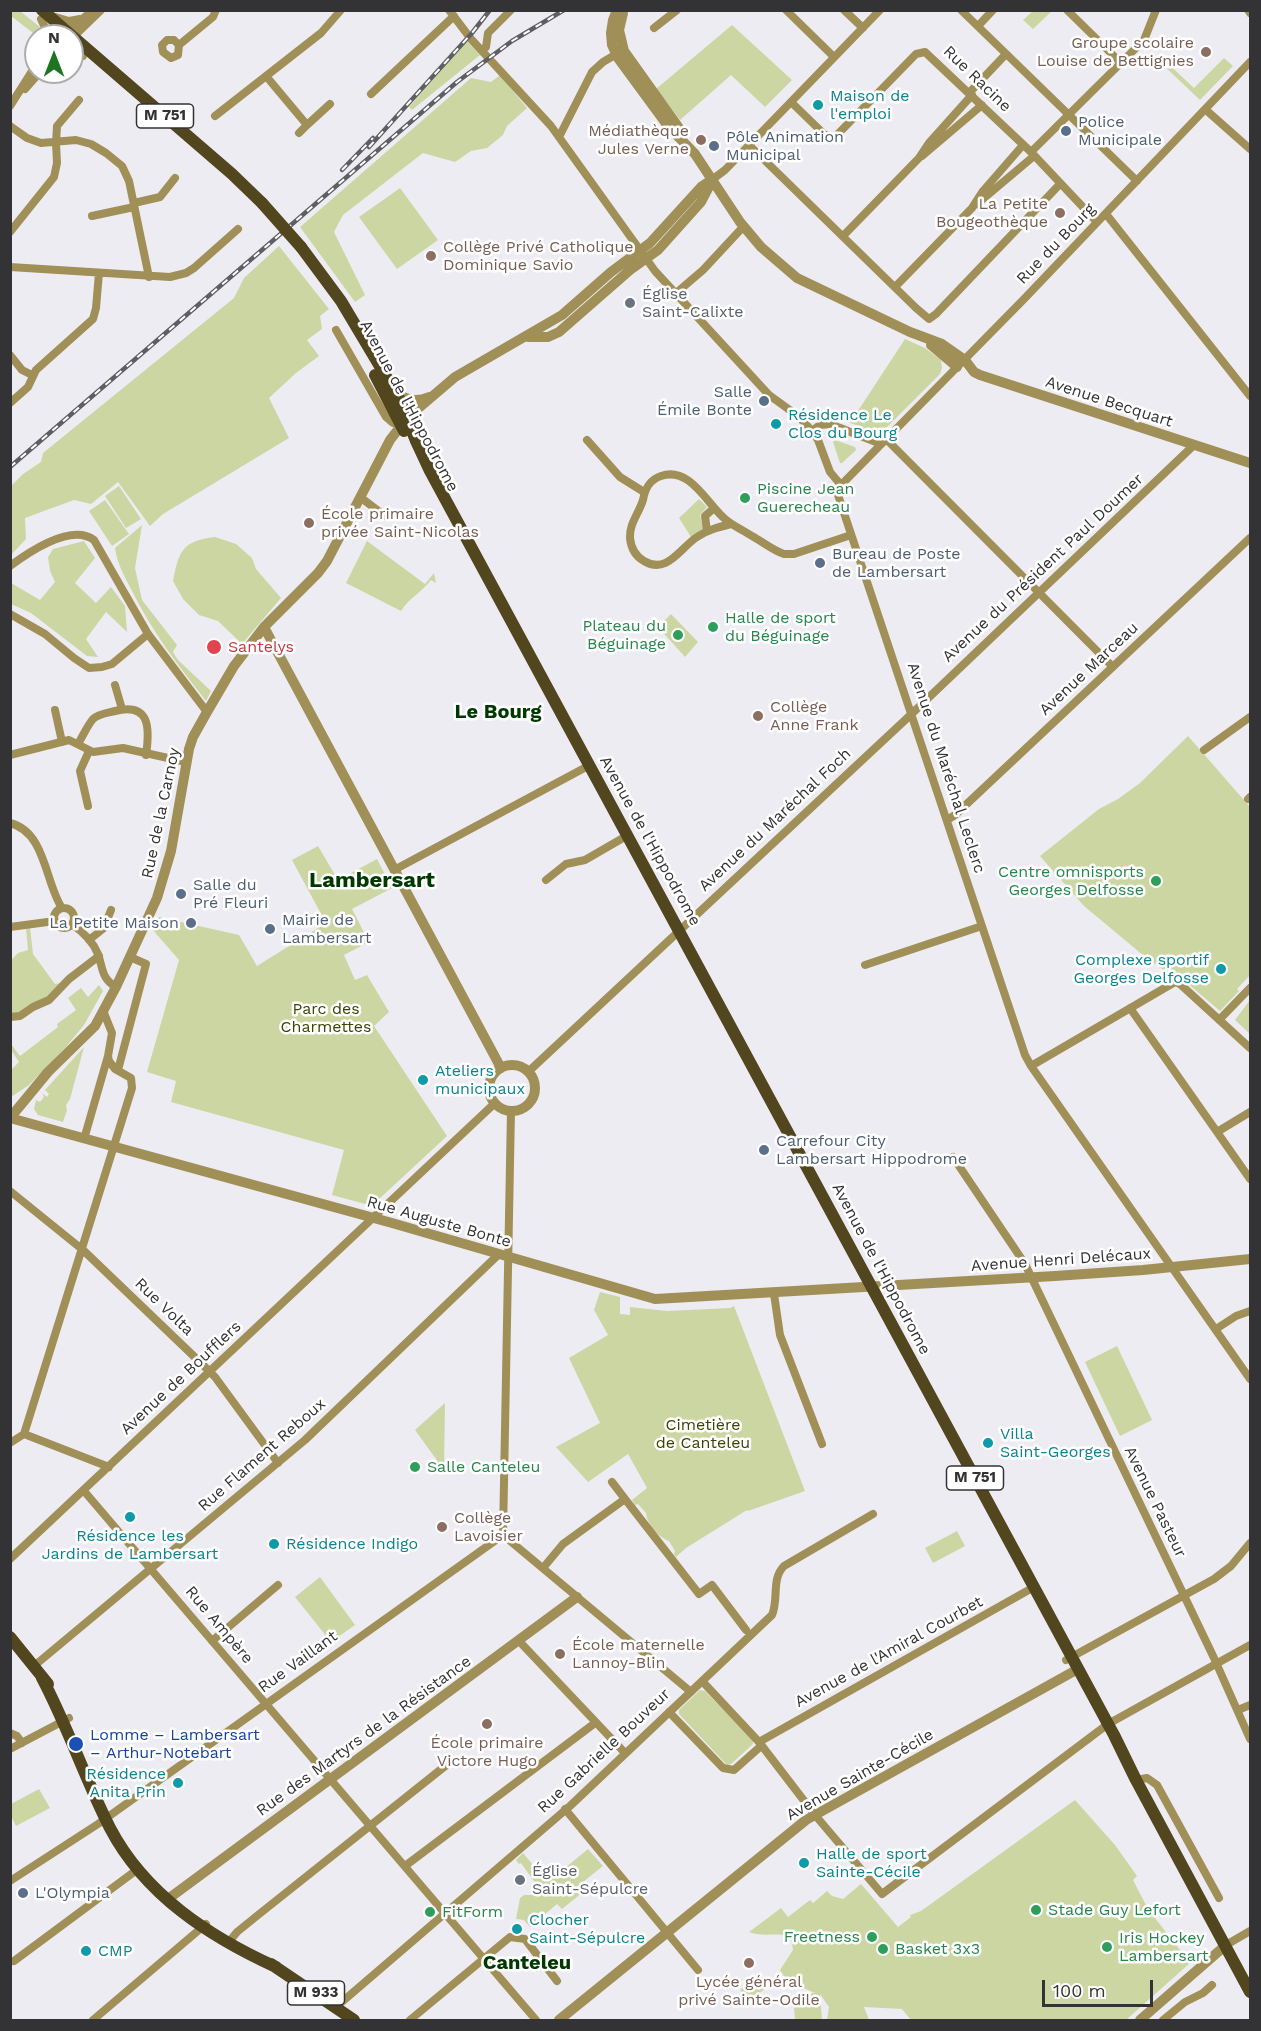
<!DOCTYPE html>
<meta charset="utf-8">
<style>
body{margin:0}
#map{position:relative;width:1261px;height:2031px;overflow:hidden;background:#eeecf3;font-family:"Work Sans",sans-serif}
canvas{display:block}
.frame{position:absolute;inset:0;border:12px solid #333235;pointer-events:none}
.north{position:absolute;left:24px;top:24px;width:60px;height:60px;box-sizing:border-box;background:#fff;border:2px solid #adadae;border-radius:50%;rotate:0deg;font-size:16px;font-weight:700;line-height:24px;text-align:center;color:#333235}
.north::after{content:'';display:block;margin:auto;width:21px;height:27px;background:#1d7522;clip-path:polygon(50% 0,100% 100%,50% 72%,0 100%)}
.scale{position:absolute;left:1042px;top:1980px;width:111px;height:27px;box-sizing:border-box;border:3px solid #333235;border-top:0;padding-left:8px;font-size:18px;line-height:21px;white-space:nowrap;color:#333235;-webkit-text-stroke:4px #fff;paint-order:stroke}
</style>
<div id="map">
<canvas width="1261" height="2031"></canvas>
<div class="frame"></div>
<div class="north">N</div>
<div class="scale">100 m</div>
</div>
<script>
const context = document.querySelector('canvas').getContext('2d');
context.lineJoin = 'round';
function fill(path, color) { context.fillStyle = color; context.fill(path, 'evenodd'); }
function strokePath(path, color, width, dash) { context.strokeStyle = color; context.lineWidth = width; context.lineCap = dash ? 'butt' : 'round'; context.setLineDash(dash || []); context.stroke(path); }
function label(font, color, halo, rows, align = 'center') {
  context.font = font + ' "Work Sans",sans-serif'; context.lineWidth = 5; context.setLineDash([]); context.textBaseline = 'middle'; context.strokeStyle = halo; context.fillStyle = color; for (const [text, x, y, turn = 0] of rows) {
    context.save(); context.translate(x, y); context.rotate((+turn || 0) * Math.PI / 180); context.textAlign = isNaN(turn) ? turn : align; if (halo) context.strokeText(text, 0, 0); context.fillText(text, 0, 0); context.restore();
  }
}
const green = new Path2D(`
 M10 11H20L40 27 44 36H37L11 16Z
 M1033 11V10L1052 11 1033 29 1023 20Z
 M732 25 792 80 765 107 731 75 680 120 656 89Z
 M467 41 480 55 412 110 409 107Z
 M1224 58 1233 66 1200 100 1160 62 1163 59 1194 88Z
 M500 75 527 108 507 126 503 135 487 148 471 151 455 162 423 153 343 215 334 232 365 295 355 302 300 227 471 78 491 82Z
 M400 188 438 240 397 269 359 217Z
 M279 246 329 309 320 316 322 329 307 340 319 356 296 373 269 398 289 438 163 514 150 526 118 482 91 504 74 500 25 518 26 539 11 555V486L23 474 41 462 43 453 234 298 244 278Z
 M905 339 925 348 941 360 942 368 940 374 886 428 873 431 850 423Z
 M835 440 855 447 856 450 842 463H840L833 442Z
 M119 486 141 519 126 528 105 496Z
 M699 499 707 507 700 515 703 529 691 537 679 518Z
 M105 500 129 534 112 546 89 511Z
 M142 525 135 568 142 600 177 645 173 652 178 660 211 691 206 701C177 664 153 633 132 591 125 577 117 564 115 548Z
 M215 537 236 544 252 558 256 569 281 598 242 644 218 621 199 615 183 599 173 581C179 551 182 541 215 537Z
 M84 541 95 558 75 583 96 603 111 587 125 606 127 632 106 612 86 639 98 657 87 656 31 613 11 604V583L40 600 55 582 50 571 48 557 53 549Z
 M367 541 425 584 434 573 436 583 431 580C422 592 408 599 401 611L346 583Z
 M671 614 698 642 685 657 658 627Z
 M1188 736 1250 807V975L1237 989 1239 991 1220 1011 1186 982 1176 979 1144 956 1084 906 1040 856 1099 809 1118 799 1140 783Z
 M318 846 338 880 377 859 392 888 352 909 369 942 344 955 355 980 367 975 389 1012 374 1026 447 1136 378 1200 369 1205 332 1195 344 1150 171 1102 176 1081 147 1072 179 960 152 929 159 917 239 935 257 966 326 923 292 860Z
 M30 927 33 954 55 984 61 983C52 997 27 1013 11 1014V960L18 953 28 950 26 928Z
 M99 985 103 991 84 1025 66 1047 29 1085 11 1097V1070L19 1062 11 1050V1044L20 1056 58 1027 57 1024 76 1010 68 998 81 988 88 997Z
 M1250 1000V1034L1235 1020Z
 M84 1047 70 1099 66 1105 67 1110 63 1122 38 1115 34 1109 36 1100 40 1102 44 1097 42 1093 47 1097 49 1094 45 1090Z
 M600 1292 620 1297V1314L630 1315V1307L667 1311 730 1308 734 1306 805 1491 748 1511 747 1510 686 1548 676 1557 674 1554 675 1551 669 1541C658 1537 647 1524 646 1513L638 1504 635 1505 632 1500 647 1488 628 1454 588 1482 556 1447 600 1423 569 1358 608 1335 594 1310Z
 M1117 1346 1152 1420 1120 1436 1085 1362Z
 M445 1403 444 1470 415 1430Z
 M957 1531 965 1546 933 1563 925 1548Z
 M320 1577 355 1625 331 1642 295 1597Z
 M700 1690 705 1691 753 1740V1744L731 1764 727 1765 679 1714V1710Z
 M39 1789 50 1808 16 1826 11 1816V1804Z
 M1075 1800 1115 1845 1137 1876 1133 1880 1148 1909 1190 1963 1126 2020H911L902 2009 864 2007 869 2020H827L829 2007 820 1994 822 2020H795L793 1995 815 1993 787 1981 780 1970 793 1950 791 1938C779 1931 765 1938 749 1932L781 1908 788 1917 810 1900 813 1903 827 1891 832 1896 843 1899 861 1884 898 1927 911 1917 910 1915 921 1911Z
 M588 1849 603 1866 578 1886 583 1892 562 1909 557 1904 530 1927 524 1920 516 1919 520 1898 524 1895H531L533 1892H535L536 1884 521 1863 519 1864 516 1860 523 1853 533 1865 538 1862 542 1874 549 1873 554 1877Z
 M760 1974 769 1986 749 2001 740 1990Z`);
const minor = new Path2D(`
 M449 10 471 39 551 126 655 271 769 395 798 416 812 431 818 440 830 472 841 485
 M786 10 834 57
 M844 10 863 28
 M961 10 1137 181
 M1067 10 1121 63
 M1248 10 1250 13
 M52 16 69 21 80 19
 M41 19 49 36
 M978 26 993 10
 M654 28 677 10
 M62 36 93 10
 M72 38 101 10
 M179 45 174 40H167L162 45 163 52 171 58 178 55 179 45 213 17 216 10
 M486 47 488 33 511 10
 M72 53 83 56
 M1250 62 1025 298 845 481 839 488 838 495 1025 1055 1031 1066 1250 1379
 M266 76 307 125 330 104
 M25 89 40 72
 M969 93 1006 54
 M371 94 454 16
 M791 102 824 134 831 138 835 137 916 54 925 52 1031 152 1097 222
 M10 106 36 65
 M1206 110 1250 149
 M215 116 321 33 341 10
 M10 126 27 138 41 143 76 140 91 144 106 153 122 166 129 181 149 277
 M299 133 307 125
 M559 137 592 72 603 62 620 52
 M749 145 916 308 929 319 936 314 1060 184
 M1031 152 1144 40 1156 10
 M922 156 982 105
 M713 179 725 170 880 10
 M134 203 160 197 175 178
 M977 204 1034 156
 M1106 214 1250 396
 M92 216 134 207
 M10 232 54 177 57 163 56 143 57 126 79 100
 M843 236 919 158 929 143 972 95
 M10 267 170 277 186 273 194 268 238 229
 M895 287 972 208 983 191 1023 145
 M675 294 703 270 743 227
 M336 330 386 417 393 423 401 424
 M10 355 22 370 32 375
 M10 403 28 387 36 370 93 319 96 308 99 273
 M812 431 820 425 830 424 881 444
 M886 439 1113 667
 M587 440 620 477 644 492
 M360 497 385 516
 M731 524C719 527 707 530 697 537 680 548 667 575 644 561 635 556 631 548 630 538 629 524 639 513 643 500 645 489 649 480 661 476 690 466 707 504 725 519 733 526 743 530 752 536 763 542 772 550 784 554H794L851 535
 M707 531 705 516 713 509
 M10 566C29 552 71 523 94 540L148 634 207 712
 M10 614 45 634 74 658 89 668 102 667 112 664 148 634
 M115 685 122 709
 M55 710 62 742
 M78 744C83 736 87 726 93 719 98 714 107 713 115 711 150 702 150 728 146 755
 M1204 750 1250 717
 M10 755 69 740 93 752 123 748 186 762
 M1248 799 1250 797
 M88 806 80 771 89 751
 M947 820 955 815 1250 538
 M10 823C46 832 45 883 62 908
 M394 870 590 765
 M546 880 566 864 585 860 623 838
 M54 918a10 10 0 1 1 20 0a10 10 0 1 1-20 0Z
 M72 924C83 932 93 941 98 954 103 968 101 978 116 987
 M10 927 55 921
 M89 940 104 928 111 910
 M865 965 982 926
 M1130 1008 1250 1179
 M10 1017 20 1016 33 1007 49 1000 69 979 99 956
 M1219 1020 1250 988
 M1031 1066 1175 982 1180 984 1250 1048
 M118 1070 146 964 130 957
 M528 1072 903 722 1194 445
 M1217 1132 1250 1112
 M84 1139 108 1056
 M953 1157 1025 1264 1214 1658 1250 1739
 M10 1191 83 1250 203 1365 215 1377 278 1463
 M774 1294 780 1335 822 1444
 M1216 1329 1236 1316 1250 1311
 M24 1434 132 1088 131 1078 115 1069 109 1061 108 1056 112 1033 104 1013
 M24 1434 109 1467
 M10 1443 24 1434
 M612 1482 625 1499
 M84 1491 536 2020
 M503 1535 511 1110
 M503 1535 691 1692
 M10 1559 495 1103
 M543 1568 563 1544 625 1499 699 1594 712 1585 746 1630
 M212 1641 278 1585
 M519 1641 625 1753
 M1066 1660 1214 1579 1231 1566 1250 1543
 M34 1666 305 1440 499 1254
 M702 1681 759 1742 815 1815 882 1894 1108 1724 1250 1645
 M1238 1710 1250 1705
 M669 1712 723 1768 734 1770 761 1746
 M10 1733 17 1736 22 1743
 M759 1742 1034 1587
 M10 1749 69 1718
 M1136 1780 1147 1778 1157 1785 1219 1898
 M565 1809 698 1970
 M405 1866 595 1723
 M10 1881 98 1824 503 1535
 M228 1943 237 1932 258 1915 449 1763
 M1226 1945 1250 1931
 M14 1961 138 1869
 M336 2007 570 1806 772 1615C779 1599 771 1579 784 1566L873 1514
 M93 2020 206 1924
 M410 2020 510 1937 525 1939 557 1981
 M1163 2020 1185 2002 1203 1993 1212 1985`);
const tertiary = new Path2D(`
 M617 10 613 20 611 33 612 45 618 58 668 126 695 154 740 222 761 247 797 278 910 332 942 344 965 360 974 372 980 375 1250 463
 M623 13 619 30 624 51 681 131
 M528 337H548L559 332 630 270 658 250 701 202 713 179
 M931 345 957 367
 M396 392C406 401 417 402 429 397
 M264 627 501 1068
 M489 1088a23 23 0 1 1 46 0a23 23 0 1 1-46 0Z
 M10 1118 392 1223 655 1299 1055 1276 1143 1270 1250 1259
 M10 1118 48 1072 95 1026 116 987 157 898 171 851 189 749 193 737 207 712 234 666 264 627 318 573 327 561 390 440 407 418 455 377 562 315 611 272 650 243 701 187 713 179
 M168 1899 577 1597
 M559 2020 806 1820 1078 1669
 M1140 2020 1226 1945`);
const primary = new Path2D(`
 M42 10 232 174 262 203
 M301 247 341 301 400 400 416 441 430 471 1114 1735 1136 1780 1250 1992
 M375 375 404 431
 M10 1637 48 1684
 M42 1678C68 1727 85 1779 110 1828 145 1895 210 1937 276 1967
 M271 1964 354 2020`);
const rail = new Path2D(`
 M369 147 472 33 490 10
 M342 170 373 138
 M10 467 457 82 512 41 564 10`);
const primaryBridge = new Path2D(`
 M262 203 301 247`);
const markers = [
 [1206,52,6,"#8d6e63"],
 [818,105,6,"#0f9aa8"],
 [1066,131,6,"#5c6f8a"],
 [701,140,6,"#8d6e63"],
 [714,146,6,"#5c6f8a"],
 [1060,213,6,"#8d6e63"],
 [431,256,6,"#8d6e63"],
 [630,303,6,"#6b7280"],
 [764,401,6,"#5c6f8a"],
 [776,424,6,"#0f9aa8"],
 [745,498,6,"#2e9e5b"],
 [309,523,6,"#8d6e63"],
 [820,563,6,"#5c6f8a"],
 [713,627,6,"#2e9e5b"],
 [678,635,6,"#2e9e5b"],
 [214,647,8,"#e0444e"],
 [758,716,6,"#8d6e63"],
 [1156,881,6,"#2e9e5b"],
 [181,894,6,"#5c6f8a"],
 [191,923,6,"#5c6f8a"],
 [270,929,6,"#5c6f8a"],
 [1221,969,6,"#0f9aa8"],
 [423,1080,6,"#0f9aa8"],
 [764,1150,6,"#5c6f8a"],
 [988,1443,6,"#0f9aa8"],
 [415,1467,6,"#2e9e5b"],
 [130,1517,6,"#0f9aa8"],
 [442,1527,6,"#8d6e63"],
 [274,1544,6,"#0f9aa8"],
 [560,1654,6,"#8d6e63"],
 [487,1724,6,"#8d6e63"],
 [76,1744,8,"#1a4fb4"],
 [178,1783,6,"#0f9aa8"],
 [804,1863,6,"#0f9aa8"],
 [520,1880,6,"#6b7280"],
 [23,1893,6,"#5c6f8a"],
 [1036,1910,6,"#2e9e5b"],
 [430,1912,6,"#2e9e5b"],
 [517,1929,6,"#0f9aa8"],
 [872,1937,6,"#2e9e5b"],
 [1107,1947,6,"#2e9e5b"],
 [883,1949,6,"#2e9e5b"],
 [86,1951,6,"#0f9aa8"],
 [749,1963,6,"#8d6e63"]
];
const shields = [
 [165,116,57],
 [975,1478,57],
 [316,1993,57]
];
const shieldNames = [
 ["M 751",165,116],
 ["M 751",975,1478],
 ["M 933",316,1993]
];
const educationNames = [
 ["Groupe scolaire",1194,43,"right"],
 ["Louise de Bettignies",1194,61,"right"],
 ["Médiathèque",689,131,"right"],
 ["Jules Verne",689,149,"right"],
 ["La Petite",1048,204,"right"],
 ["Bougeothèque",1048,222,"right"],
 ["Collège Privé Catholique",443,247],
 ["Dominique Savio",443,265],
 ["École primaire",321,514],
 ["privée Saint-Nicolas",321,532],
 ["Collège",770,707],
 ["Anne Frank",770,725],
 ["Collège",454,1518],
 ["Lavoisier",454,1536],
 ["École maternelle",572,1645],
 ["Lannoy-Blin",572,1663],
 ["École primaire",487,1743,"center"],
 ["Victore Hugo",487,1761,"center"],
 ["Lycée général",749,1982,"center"],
 ["privé Sainte-Odile",749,2000,"center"]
];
const streetNames = [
 ["Rue Racine",977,79,44],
 ["Rue du Bourg",1056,244,-46],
 ["Avenue Becquart",1109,402,18],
 ["Avenue de l'Hippodrome",409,406,62],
 ["Avenue du Président Paul Doumer",1043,568,-43],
 ["Avenue Marceau",1089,669,-43],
 ["Avenue du Maréchal Leclerc",946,768,72],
 ["Rue de la Carnoy",161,813,-78],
 ["Avenue du Maréchal Foch",775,820,-43],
 ["Avenue de l'Hippodrome",650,841,61],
 ["Rue Auguste Bonte",439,1222,16],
 ["Avenue Henri Delécaux",1061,1260,-4],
 ["Avenue de l'Hippodrome",881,1269,62],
 ["Rue Volta",164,1307,44],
 ["Avenue de Boufflers",181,1378,-43],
 ["Rue Flament Reboux",262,1455,-41],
 ["Avenue Pasteur",1155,1502,64],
 ["Rue Ampère",219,1625,50],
 ["Avenue de l'Amiral Courbet",889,1652,-29],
 ["Rue Vaillant",298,1662,-36],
 ["Rue des Martyrs de la Résistance",364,1736,-36],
 ["Rue Gabrielle Bouveur",604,1751,-43],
 ["Avenue Sainte-Cécile",860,1775,-30]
];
const cultureNames = [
 ["Maison de",830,96],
 ["l'emploi",830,114],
 ["Résidence Le",788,415],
 ["Clos du Bourg",788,433],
 ["Complexe sportif",1209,960,"right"],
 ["Georges Delfosse",1209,978,"right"],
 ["Ateliers",435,1071],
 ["municipaux",435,1089],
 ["Villa",1000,1434],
 ["Saint-Georges",1000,1452],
 ["Résidence les",130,1536,"center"],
 ["Jardins de Lambersart",130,1554,"center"],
 ["Résidence Indigo",286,1544],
 ["Résidence",166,1774,"right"],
 ["Anita Prin",166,1792,"right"],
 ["Halle de sport",816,1854],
 ["Sainte-Cécile",816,1872],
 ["Clocher",529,1920],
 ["Saint-Sépulcre",529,1938],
 ["CMP",98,1951]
];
const serviceNames = [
 ["Police",1078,122],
 ["Municipale",1078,140],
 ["Pôle Animation",726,137],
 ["Municipal",726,155],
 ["Salle",752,392,"right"],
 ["Émile Bonte",752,410,"right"],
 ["Bureau de Poste",832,554],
 ["de Lambersart",832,572],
 ["Salle du",193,885],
 ["Pré Fleuri",193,903],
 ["Mairie de",282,920],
 ["Lambersart",282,938],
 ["La Petite Maison",179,923,"right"],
 ["Carrefour City",776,1141],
 ["Lambersart Hippodrome",776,1159],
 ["L'Olympia",35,1893]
];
const worshipNames = [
 ["Église",642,294],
 ["Saint-Calixte",642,312],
 ["Église",532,1871],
 ["Saint-Sépulcre",532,1889]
];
const leisureNames = [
 ["Piscine Jean",757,489],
 ["Guerecheau",757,507],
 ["Halle de sport",725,618],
 ["du Béguinage",725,636],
 ["Plateau du",666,626,"right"],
 ["Béguinage",666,644,"right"],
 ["Centre omnisports",1144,872,"right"],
 ["Georges Delfosse",1144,890,"right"],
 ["Salle Canteleu",427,1467],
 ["Stade Guy Lefort",1048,1910],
 ["FitForm",442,1912],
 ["Freetness",860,1937,"right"],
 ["Iris Hockey",1119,1938],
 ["Lambersart",1119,1956],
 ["Basket 3x3",895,1949]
];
const healthNames = [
 ["Santelys",228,647]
];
const parkNames = [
 ["Parc des",326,1009],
 ["Charmettes",326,1027],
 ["Cimetière",703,1425],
 ["de Canteleu",703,1443]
];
const transitNames = [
 ["Lomme – Lambersart",90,1735],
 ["– Arthur-Notebart",90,1753]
];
const quarterNames = [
 ["Le Bourg",498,712],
 ["Canteleu",527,1963]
];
const districtNames = [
 ["Lambersart",372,881]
];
fill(green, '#ccd6a3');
strokePath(minor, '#a09058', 8);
strokePath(tertiary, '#a09058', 10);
strokePath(primary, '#51461e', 12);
strokePath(rail, '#5f5e62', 4.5);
strokePath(rail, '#fff', 2, [7]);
strokePath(primaryBridge, '#51461e', 12);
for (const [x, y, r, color] of markers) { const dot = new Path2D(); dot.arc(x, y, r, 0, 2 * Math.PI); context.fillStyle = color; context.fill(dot); strokePath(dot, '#fff', 2); }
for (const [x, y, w] of shields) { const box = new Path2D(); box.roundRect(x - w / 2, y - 12, w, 24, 4.5); context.fillStyle = '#fff'; context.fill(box); strokePath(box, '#333235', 1.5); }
label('bold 15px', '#333235', null, shieldNames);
label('16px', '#785e54', '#fff', educationNames, 'left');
label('16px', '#333235', '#fff', streetNames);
label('16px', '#0d838f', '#fff', cultureNames, 'left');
label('16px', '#4e5e75', '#fff', serviceNames, 'left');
label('16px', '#5b616d', '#fff', worshipNames, 'left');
label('16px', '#27864d', '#fff', leisureNames, 'left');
label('16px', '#be3a42', '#fff', healthNames, 'left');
label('16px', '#3d4400', '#fff', parkNames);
label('16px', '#164399', '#fff', transitNames, 'left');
label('bold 20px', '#003802', '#fff', quarterNames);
label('bold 22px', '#003802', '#fff', districtNames);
</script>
